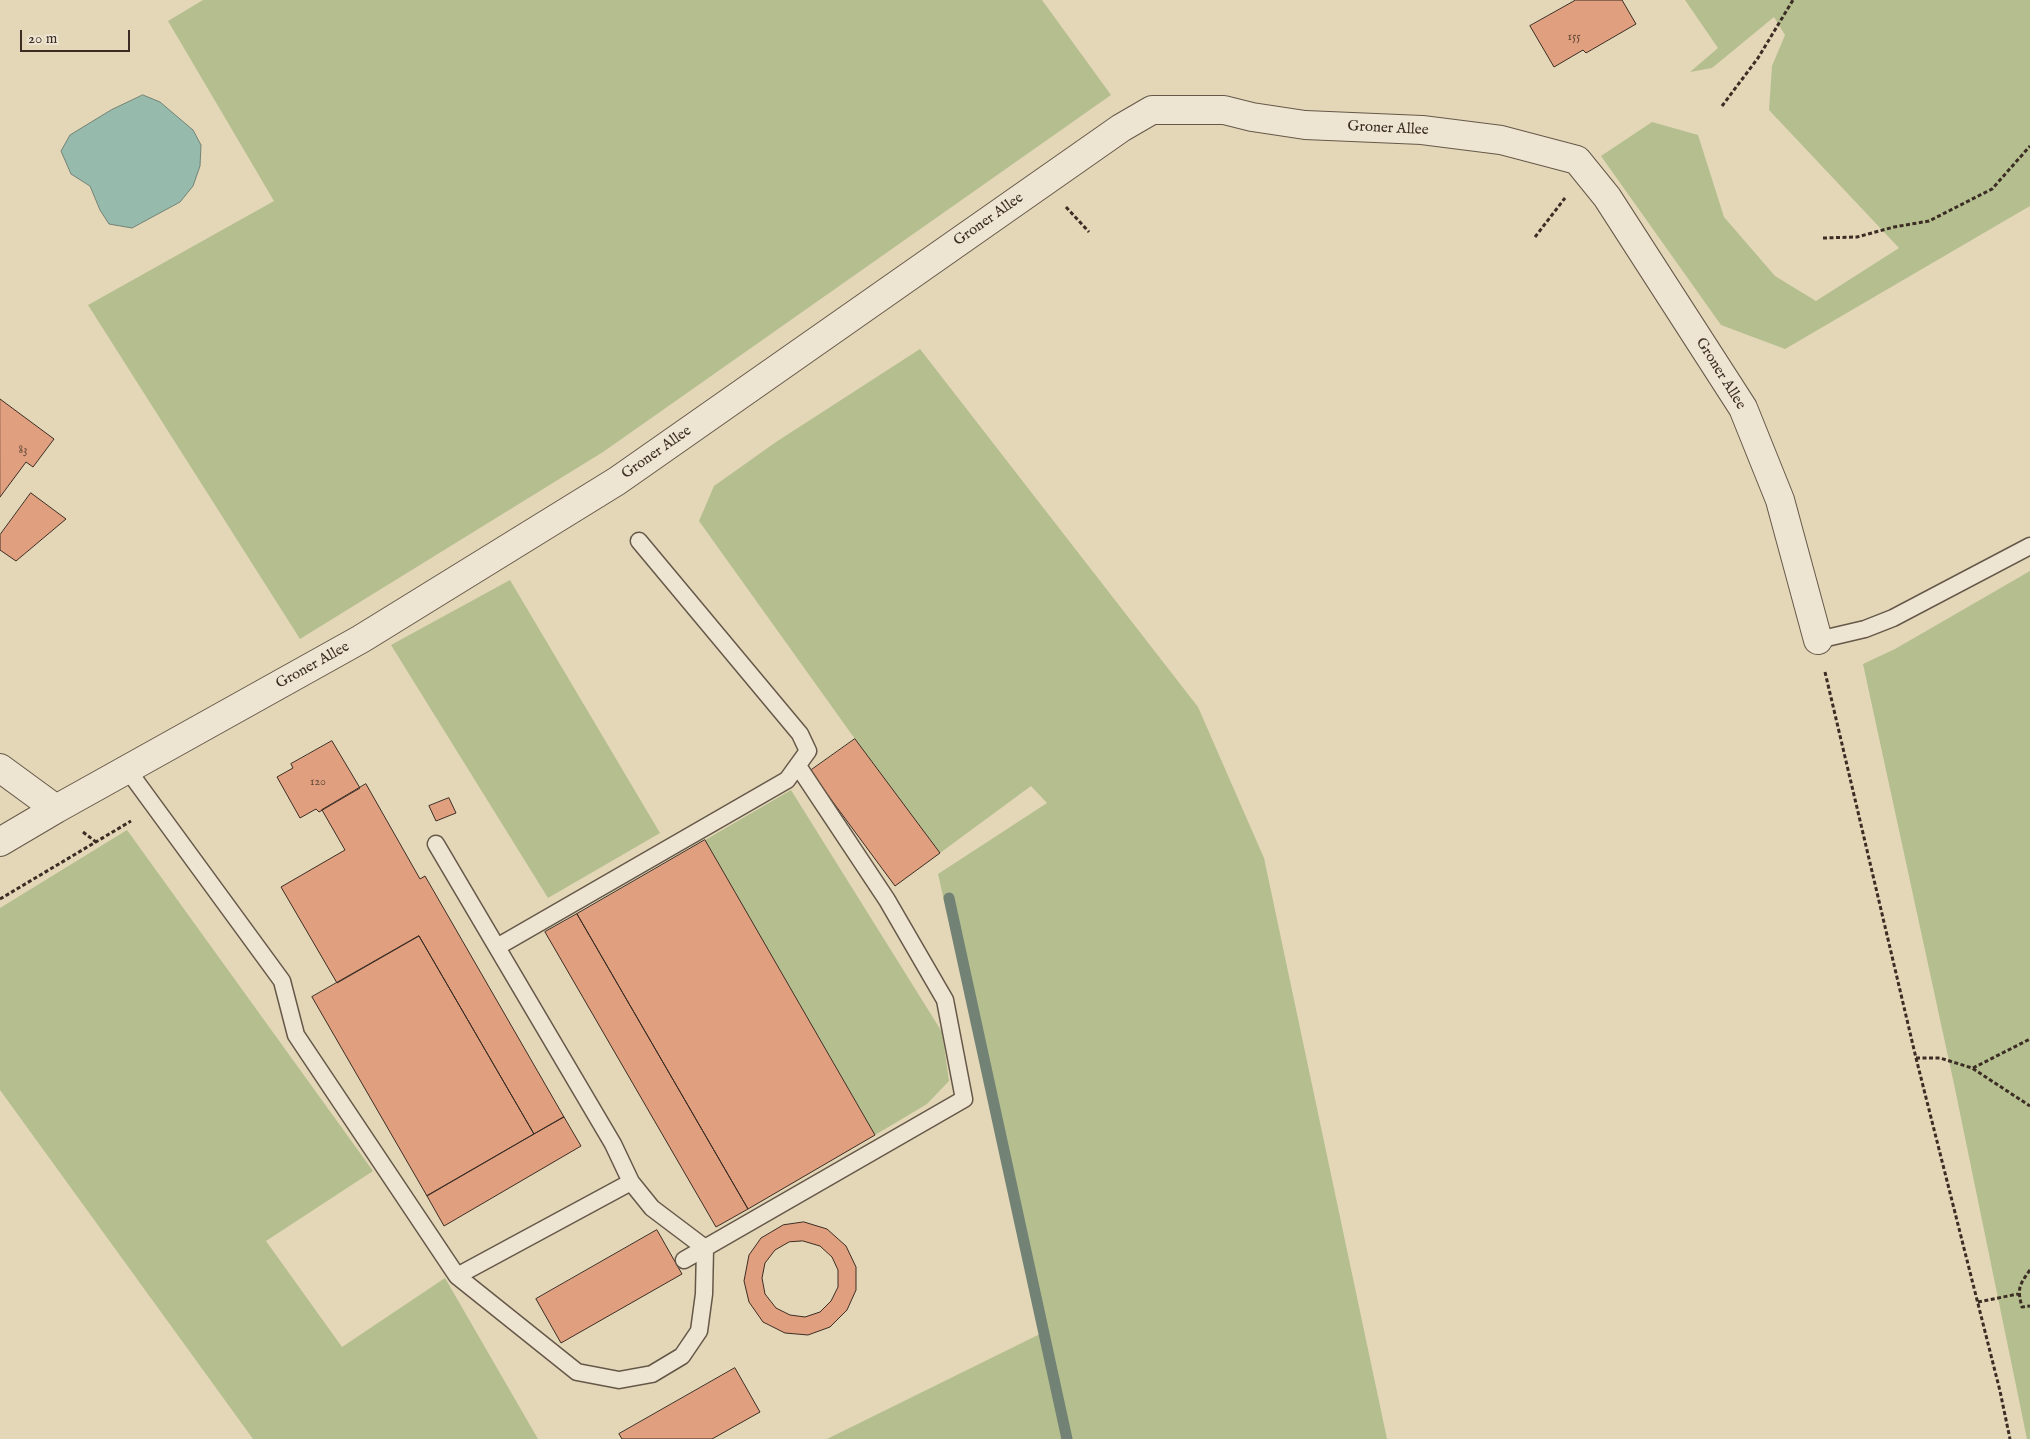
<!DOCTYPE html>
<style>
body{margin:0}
#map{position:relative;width:2030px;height:1439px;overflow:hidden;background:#e3d7b8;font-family:"IM FELL English",serif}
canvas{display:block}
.scale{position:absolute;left:20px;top:30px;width:110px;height:22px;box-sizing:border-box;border:2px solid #3c2d24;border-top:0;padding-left:6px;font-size:15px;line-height:18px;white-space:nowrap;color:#3c2d24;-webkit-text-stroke:4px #ede5d1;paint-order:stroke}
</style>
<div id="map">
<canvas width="2030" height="1439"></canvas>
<div class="scale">20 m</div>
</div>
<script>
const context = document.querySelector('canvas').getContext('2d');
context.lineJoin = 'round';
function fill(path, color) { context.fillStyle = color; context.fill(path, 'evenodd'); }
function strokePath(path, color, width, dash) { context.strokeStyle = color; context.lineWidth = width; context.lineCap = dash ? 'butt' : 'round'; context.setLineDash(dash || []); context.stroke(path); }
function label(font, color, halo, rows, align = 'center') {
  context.font = font + ' "IM FELL English",serif'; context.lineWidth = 5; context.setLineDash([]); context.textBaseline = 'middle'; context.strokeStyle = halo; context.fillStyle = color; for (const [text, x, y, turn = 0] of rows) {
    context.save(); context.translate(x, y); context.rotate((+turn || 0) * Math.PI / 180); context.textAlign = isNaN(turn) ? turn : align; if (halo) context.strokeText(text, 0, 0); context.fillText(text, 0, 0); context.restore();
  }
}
const green = new Path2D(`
 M203 0H1042L1111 95 603 452 300 639 88 305 274 201 168 21Z
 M1685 0H2030V206L1785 349 1721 325 1601 156 1652 122 1698 135 1724 217 1775 276 1816 301 1899 248 1769 110 1772 66 1785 35 1774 17 1712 68 1690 72 1718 48Z
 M920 349 1198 707 1264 858 1387 1439H827L1042 1333 938 874 1047 803 1031 786 940 853 855 739 699 521 714 486 776 442Z
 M2030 571V1439H2027L1954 1084 1863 664 1895 649Z
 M510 580 660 833 548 898 391 645Z
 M791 790 942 1032 949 1081 927 1104 875 1135 705 840Z
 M127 830 373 1171 266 1241 342 1347 445 1278 538 1439H253L0 1090V908Z`);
const water = new Path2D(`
 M143 95 160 102 193 130 201 145 200 166 193 186 180 202 132 228 109 224 100 210 90 186 71 174 61 151 70 135 111 110Z`);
const stream = new Path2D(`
 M949 898 1067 1439`);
const building = new Path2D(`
 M1576 0H1622L1636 24 1586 53 1583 50 1554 67 1530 26Z
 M0 399 54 439 33 467 26 462 0 497Z
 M31 493 66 519 16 561 0 550V535Z
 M855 739 940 853 895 886 810 771Z
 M332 741 360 788 319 812 316 809 300 818 277 777 293 768 291 764Z
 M366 784 420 879 425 876 564 1117 534 1134 419 936 337 983 281 887 345 850 322 810Z
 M449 798 456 813 436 821 429 806Z
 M705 840 875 1135 748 1209 577 914Z
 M577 914 748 1209 716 1227 545 932Z
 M419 936 534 1134 427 1196 312 997Z
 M564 1117 581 1146 444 1226 427 1196Z
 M804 1222 827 1229 846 1246 856 1267V1290L847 1310 830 1327 808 1335 785 1333 763 1322 749 1302 744 1281 749 1255 761 1238 783 1225ZM803 1241 820 1246 832 1257 838 1270V1287L831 1301 820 1312 805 1317 790 1315 776 1308 765 1294 762 1278 765 1263 775 1250 789 1242Z
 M657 1230 682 1274 561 1343 536 1299Z
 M735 1368 760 1412 712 1439H622L619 1434Z`);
const path = new Path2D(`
 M1722 106 1758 58 1793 0
 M1066 207 1089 232
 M1535 237 1565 198
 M1823 238 1857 237 1894 227 1929 221 1992 189 2030 146
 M1825 672 1916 1058 2000 1391 2010 1439
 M83 832 96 842
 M0 899 131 821
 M1916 1058H1940L1972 1068 2030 1106
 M1973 1068 2030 1039
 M2030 1270C2019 1285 2017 1289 2022 1307L2030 1306
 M1978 1302 2018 1294`);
const lane = new Path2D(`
 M1818 640 1865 629 1893 618 2030 546
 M127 769 282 981 296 1035 457 1276 631 1182
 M436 844 613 1144 631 1182 652 1208 705 1248 704 1294 699 1331 682 1356 652 1374 619 1380 577 1372 457 1276
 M497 947 787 780 808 751 800 734 639 541
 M684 1260 964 1099 945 1000 887 900 798 766`);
const street = new Path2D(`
 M0 768 56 809
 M0 842 56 809 361 639 617 481 1121 128 1152 110H1224L1252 117 1305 125 1422 130 1501 140 1577 160 1607 197 1743 408 1780 500 1818 640`);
const numberNames = [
 ["155",1574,38],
 ["83",23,451],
 ["120",318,783]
];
const streetNames = [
 ["Groner Allee",1388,129,3],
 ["Groner Allee",989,220,-35],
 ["Groner Allee",1720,374,58],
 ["Groner Allee",657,453,-35],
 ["Groner Allee",313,666,-29]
];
fill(green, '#b5be8e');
fill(water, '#96baab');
strokePath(water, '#728275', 1);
strokePath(stream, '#728275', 11);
fill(building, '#e09f7e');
strokePath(building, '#3c2d24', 1);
strokePath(lane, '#665849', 19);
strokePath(street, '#665849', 30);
strokePath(path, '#3c2d24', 3, [4, 2.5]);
strokePath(lane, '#ede5d1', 16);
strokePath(street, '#ede5d1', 28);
label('12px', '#654a3a', null, numberNames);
label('15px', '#3c2d24', '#ede5d1', streetNames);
</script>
